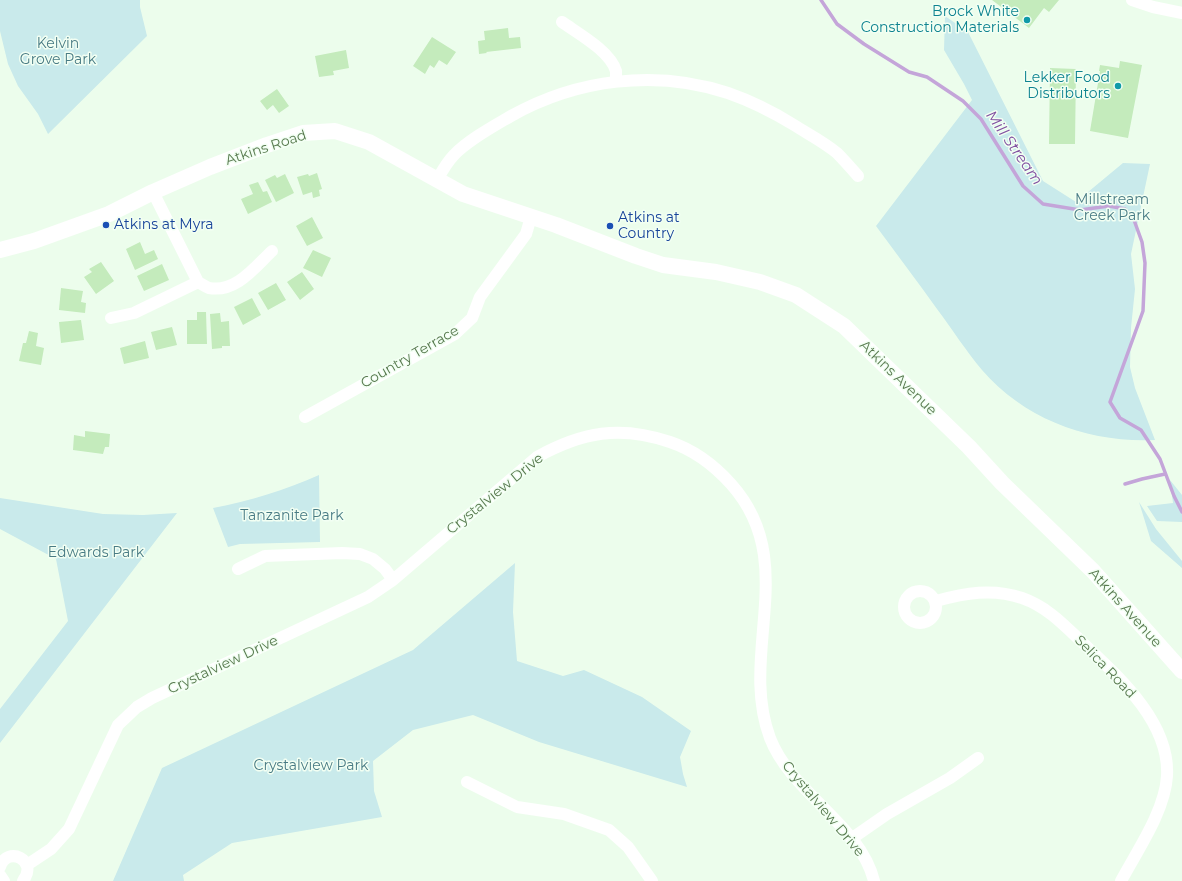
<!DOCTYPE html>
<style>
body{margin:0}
canvas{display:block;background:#ecfdec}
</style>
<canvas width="1182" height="881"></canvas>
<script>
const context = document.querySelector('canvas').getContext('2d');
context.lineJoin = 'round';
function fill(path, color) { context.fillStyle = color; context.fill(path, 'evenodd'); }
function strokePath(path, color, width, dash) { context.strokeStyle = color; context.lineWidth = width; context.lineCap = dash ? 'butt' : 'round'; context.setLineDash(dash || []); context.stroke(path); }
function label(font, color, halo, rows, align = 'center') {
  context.font = font + ' Montserrat,sans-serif'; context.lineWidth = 3; context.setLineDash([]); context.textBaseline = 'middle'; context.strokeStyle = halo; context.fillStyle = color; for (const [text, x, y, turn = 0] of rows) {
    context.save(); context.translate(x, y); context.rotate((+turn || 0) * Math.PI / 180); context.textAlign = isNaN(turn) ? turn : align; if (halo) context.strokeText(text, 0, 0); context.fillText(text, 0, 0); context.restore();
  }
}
const green = new Path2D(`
 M0 0H140V7L147 36 48 134 38 114 18 86 8 64 0 31Z
 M945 16 968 32 1043 181 1076 202 1123 163 1150 164 1131 254 1135 289 1131 328 1130 367 1135 388 1155 440C1090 443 1025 420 982 370 966 351 952 329 937 309 917 281 896 253 876 226L972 100 964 84 944 50Z
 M319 475 320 542 240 544 228 547 213 508C250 501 285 490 319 475Z
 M1170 480 1182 495V522L1157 521 1147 506 1173 503Z
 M0 498 103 514 143 515 177 513 0 743V709L68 621 56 559 0 529Z
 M1139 502 1156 529 1182 561V568L1151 541Z
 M515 563 513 612 517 661 563 676 584 670 642 697 691 731 680 757 683 774 687 787 539 742 473 715 413 730 373 761 374 791 382 817 232 843 183 875 184 881H113L162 768 413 650Z`);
const stream = new Path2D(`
 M821 0 837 24 864 44 909 72 927 77 963 101 981 119 1023 186 1043 204 1080 210 1109 206 1125 209 1134 220 1142 242 1145 263 1143 311 1110 402 1120 418 1141 430 1160 459 1174 496 1182 512
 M1125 484 1142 479 1165 474`);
const building = new Path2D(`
 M992 0H1059L1049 12 1044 8 1029 28Z
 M508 28 509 38 520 37 521 48 486 52 487 53 479 54 478 41 485 40 484 31Z
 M432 37 456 52 447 65 439 60 434 68 430 65 425 74 413 66Z
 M346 50 349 68 333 71 334 75 319 77 315 56Z
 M1120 61 1142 65 1128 138 1090 131 1100 71H1099L1100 65 1119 68Z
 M1050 68 1076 69 1075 144H1049Z
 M277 89 289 106 279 113 273 105 267 110 260 101Z
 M317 173 322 189 319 190 320 196 313 198 312 192 303 195 297 177 308 174 309 176Z
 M285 174 294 193 276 202 265 180 275 175 277 178Z
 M258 182 263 192 267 191 272 202 248 214 241 199 253 194 249 185Z
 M312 217 323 238 307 246 296 226Z
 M140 242 145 254 154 250 158 259 135 270 126 249Z
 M313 250 331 258 322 277 303 268Z
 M101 262 114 281 96 294 84 277 92 272 89 269Z
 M162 264 169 280 144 291 137 276Z
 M302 272 314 289 300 300 287 282Z
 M276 283 286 300 268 310 258 293Z
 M61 288 83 291 81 302 86 303 85 313 59 310Z
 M252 298 261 315 243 325 234 307Z
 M197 312H206L207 344H187V320H197Z
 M220 313 221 322 229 321 230 346H222V348L212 349 210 314Z
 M81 320 84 340 61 343 59 322Z
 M172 327 177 345 156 350 151 332Z
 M29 331 38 333 36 346 44 348 41 365 19 361 23 343H26Z
 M145 341 149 358 124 364 120 348Z
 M85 431 110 434 109 447H105L103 454 73 450 74 435 85 437Z`);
const street = new Path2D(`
 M1132 0 1153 7 1182 13
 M562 22C579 34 610 51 616 71 616 74 616 78 616 81
 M437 180C442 171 447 162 454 155 468 140 494 126 511 116 577 79 656 69 728 93 751 101 773 112 794 125 808 134 824 142 837 153 844 160 851 168 858 176
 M153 192 198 282C202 284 206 287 209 288 236 293 255 267 272 251
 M111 318 134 313 198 282
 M305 417 455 334 472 318 480 297 526 234 531 217
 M238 569 265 556 342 553 360 554 373 559 385 569 393 580
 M904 607a16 16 0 1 1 32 0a16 16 0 1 1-32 0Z
 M936 601C965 593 992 588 1022 598 1048 607 1065 626 1084 644 1120 678 1170 723 1167 776 1165 811 1137 851 1121 881
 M467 782 517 807 564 814 609 830 628 847 652 881
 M851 839 887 814 950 778 978 758
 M27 865 51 849 69 829 118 725 137 707 152 698 368 597 393 580 537 457C582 432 620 425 670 442 694 450 714 465 731 484 801 562 738 653 770 738 791 793 860 824 874 881
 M0 867C7 845 39 860 23 881
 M0 875 4 881`);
const secondary = new Path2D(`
 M0 250 34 241 109 214 153 192 210 167 267 145 303 133 335 131 369 142 463 194 556 225 636 256 663 265 716 272 760 282 796 295 844 326 969 447 1002 483 1093 571 1182 671`);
const markers = [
 [1027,20,4,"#0f9aa8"],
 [1118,86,4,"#0f9aa8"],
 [106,225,4,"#1a4fb4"],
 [610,226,4,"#1a4fb4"]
];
const cultureNames = [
 ["Brock White",1019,12],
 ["Construction Materials",1019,28],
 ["Lekker Food",1110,78],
 ["Distributors",1110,94]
];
const parkNames = [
 ["Kelvin",58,44],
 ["Grove Park",58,60],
 ["Millstream",1112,200],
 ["Creek Park",1112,216],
 ["Tanzanite Park",292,516],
 ["Edwards Park",96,553],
 ["Crystalview Park",311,766]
];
const streetNames = [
 ["Atkins Road",266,148,-18],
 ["Country Terrace",410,357,-30],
 ["Atkins Avenue",898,378,44],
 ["Crystalview Drive",495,494,-39],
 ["Atkins Avenue",1125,608,48],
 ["Crystalview Drive",223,665,-25],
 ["Selica Road",1105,667,46],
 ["Crystalview Drive",823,809,50]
];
const transitNames = [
 ["Atkins at",618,218],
 ["Country",618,234],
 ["Atkins at Myra",114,225]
];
const waterNames = [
 ["Mill Stream",1014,148,55]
];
fill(green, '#c9eaeb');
strokePath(stream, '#c4a5d9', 3.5);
fill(building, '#c4ebbc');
strokePath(street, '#fff', 12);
strokePath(secondary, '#fff', 16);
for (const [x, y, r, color] of markers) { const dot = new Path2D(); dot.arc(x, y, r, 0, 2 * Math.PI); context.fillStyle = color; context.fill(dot); strokePath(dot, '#f2fff3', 1.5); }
label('14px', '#0d838f', '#f2fff3', cultureNames, 'right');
label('14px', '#487b84', '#f2fff3', parkNames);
label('14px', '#57794e', '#f2fff3', streetNames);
label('14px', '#164399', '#f2fff3', transitNames, 'left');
label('italic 15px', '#8150a1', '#f2fff3', waterNames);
</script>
